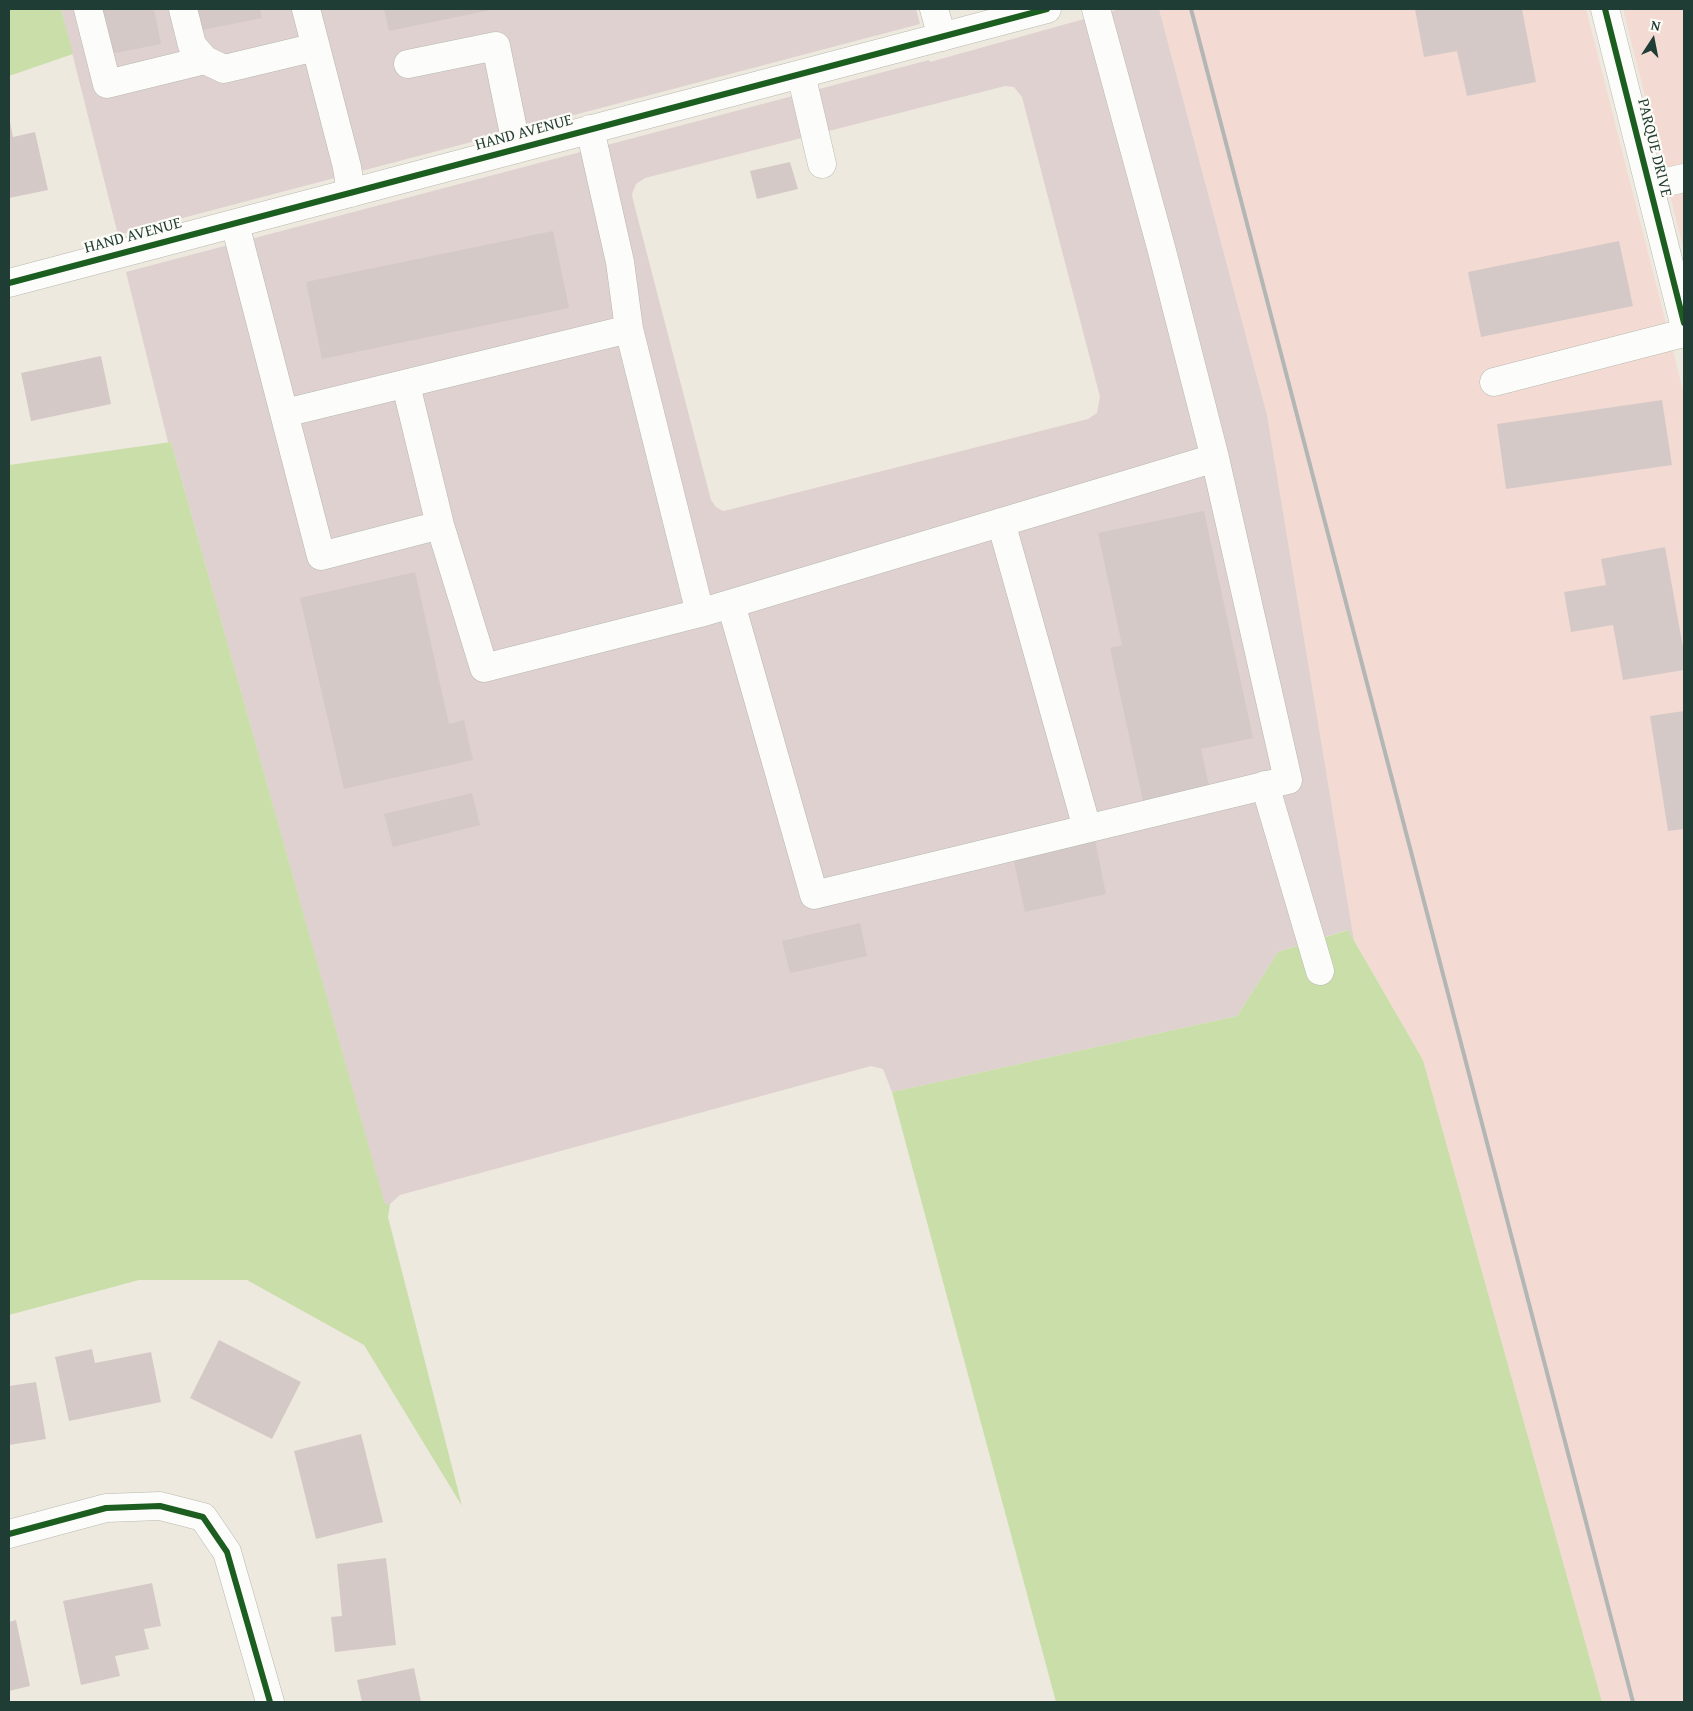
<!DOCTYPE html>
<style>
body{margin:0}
#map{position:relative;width:1693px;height:1711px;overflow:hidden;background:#eee9de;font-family:"Gentium Book Plus",serif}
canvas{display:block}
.frame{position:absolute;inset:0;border:10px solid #1f3d34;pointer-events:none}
.north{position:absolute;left:1628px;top:15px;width:50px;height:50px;-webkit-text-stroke:4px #fdfcf7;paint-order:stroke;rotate:11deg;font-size:14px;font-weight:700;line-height:20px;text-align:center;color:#1f3d34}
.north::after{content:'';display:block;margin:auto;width:18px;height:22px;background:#1f3d34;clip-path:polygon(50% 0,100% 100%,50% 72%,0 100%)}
</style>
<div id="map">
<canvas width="1693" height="1711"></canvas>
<div class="frame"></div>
<div class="north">N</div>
</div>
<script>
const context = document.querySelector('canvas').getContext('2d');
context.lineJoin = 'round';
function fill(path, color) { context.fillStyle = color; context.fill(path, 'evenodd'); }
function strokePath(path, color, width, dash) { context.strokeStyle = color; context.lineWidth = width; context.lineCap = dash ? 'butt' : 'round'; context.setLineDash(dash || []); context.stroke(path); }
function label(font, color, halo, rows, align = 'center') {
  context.font = font + ' "Gentium Book Plus",serif'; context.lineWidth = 4.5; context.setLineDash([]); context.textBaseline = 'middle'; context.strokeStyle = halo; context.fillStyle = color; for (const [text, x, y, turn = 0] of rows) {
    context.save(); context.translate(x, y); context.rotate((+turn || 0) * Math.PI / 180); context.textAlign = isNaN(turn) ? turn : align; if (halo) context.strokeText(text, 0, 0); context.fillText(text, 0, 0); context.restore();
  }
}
const built = new Path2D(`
 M1159 9H1586L1684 394V1702H1602L1423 1060 1354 940 1267 415Z
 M1623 9H1684V251Z`);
const industrial = new Path2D(`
 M61 9H916L920 24 118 235Z
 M1120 9H1159L1267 415 1354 940 1347 930 1278 952 1237 1016 892 1092 883 1069 871 1066 400 1195 390 1204 385 1205 171 442H168L126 272 929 60 930 62ZM1005 86 1014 87 1022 97 1100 397 1097 413 1088 419 728 510 723 511 716 507 711 500 633 200 632 194 636 184 645 178Z`);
const green = new Path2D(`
 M9 9H61L73 54 9 76Z
 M171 442 385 1204H390L388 1217 462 1506 364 1345 247 1280H139L9 1315V465Z
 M1348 930 1423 1060 1602 1702H1056L892 1092 1237 1016 1278 952Z`);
const building = new Path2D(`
 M90 9H154L161 44 100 56Z
 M198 9H260L262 18 202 30Z
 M384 9H490V10L389 31Z
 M1415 9H1522L1536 82 1467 96 1457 51 1424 57Z
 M10 122 13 137 35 132 48 190 9 198Z
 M790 162 798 189 757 199 750 171Z
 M553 231 569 308 322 359 306 282Z
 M1619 241 1633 306 1481 337 1468 272Z
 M101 356 111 404 31 421 21 373Z
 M1662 400 1672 465 1506 489 1497 424Z
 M1204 511 1253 738 1201 749 1210 791 1144 805 1110 648 1122 645 1098 533Z
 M1665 547 1684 653V670L1623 680 1613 625 1571 632 1564 592 1606 585 1601 559Z
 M415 572 449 724 464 720 473 760 344 789 300 598Z
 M1684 711V829L1668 831 1650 716Z
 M472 793 480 825 393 847 384 814Z
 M1095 840 1106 894 1025 912 1013 857Z
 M860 923 867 956 790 973 782 941Z
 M219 1340 301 1382 272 1439 190 1398Z
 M92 1349 95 1363 151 1352 161 1402 69 1421 55 1357Z
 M36 1382 46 1439 9 1445V1386Z
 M361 1434 383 1522 316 1539 294 1451Z
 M386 1558 396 1645 335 1652 331 1617 342 1616 337 1564Z
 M152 1583 161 1626 144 1629 149 1649 115 1656 120 1676 81 1685 63 1601Z
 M16 1620 30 1686 9 1691V1622Z
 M414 1668 421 1702H362L357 1680Z`);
const minor = new Path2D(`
 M88 9 107 84 205 60
 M183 9 192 45 205 60 224 69 316 47
 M306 9 347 167 351 193
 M934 9 942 37
 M1605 9 1684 323
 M408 64 496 46 517 149
 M801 74 822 164
 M590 129 620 262 629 329 700 613
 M1650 186 1684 178
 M235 224 321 556 440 525 484 668 700 613 1215 458 1162 251 1096 9
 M9 283 1047 9
 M1494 382 1684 333
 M406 385 440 525
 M285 413 629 329
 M1001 522 1087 828
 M731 604 814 895 1288 780 1215 458
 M1265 785 1320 971
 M9 1534 106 1508 160 1506 203 1517 227 1552 270 1702`);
const rail = new Path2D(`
 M1191 9 1633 1702`);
const cycleway = new Path2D(`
 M1605 9 1684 323
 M9 283 1047 9
 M9 1534 106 1508 160 1506 203 1517 227 1552 270 1702`);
const streetNames = [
 ["HAND AVENUE",524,133,-15],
 ["PARQUE DRIVE",1654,148,76],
 ["HAND AVENUE",133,236,-15]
];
fill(built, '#f3dbd4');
fill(industrial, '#dfd1cf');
fill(green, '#cadeaa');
fill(building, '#d4c9c7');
strokePath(minor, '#b8b8b0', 29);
strokePath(minor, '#fcfcfa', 28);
strokePath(rail, '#b3b6b4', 4);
strokePath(cycleway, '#1b5e20', 6);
label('16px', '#1f3d34', '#fdfcf7', streetNames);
</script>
